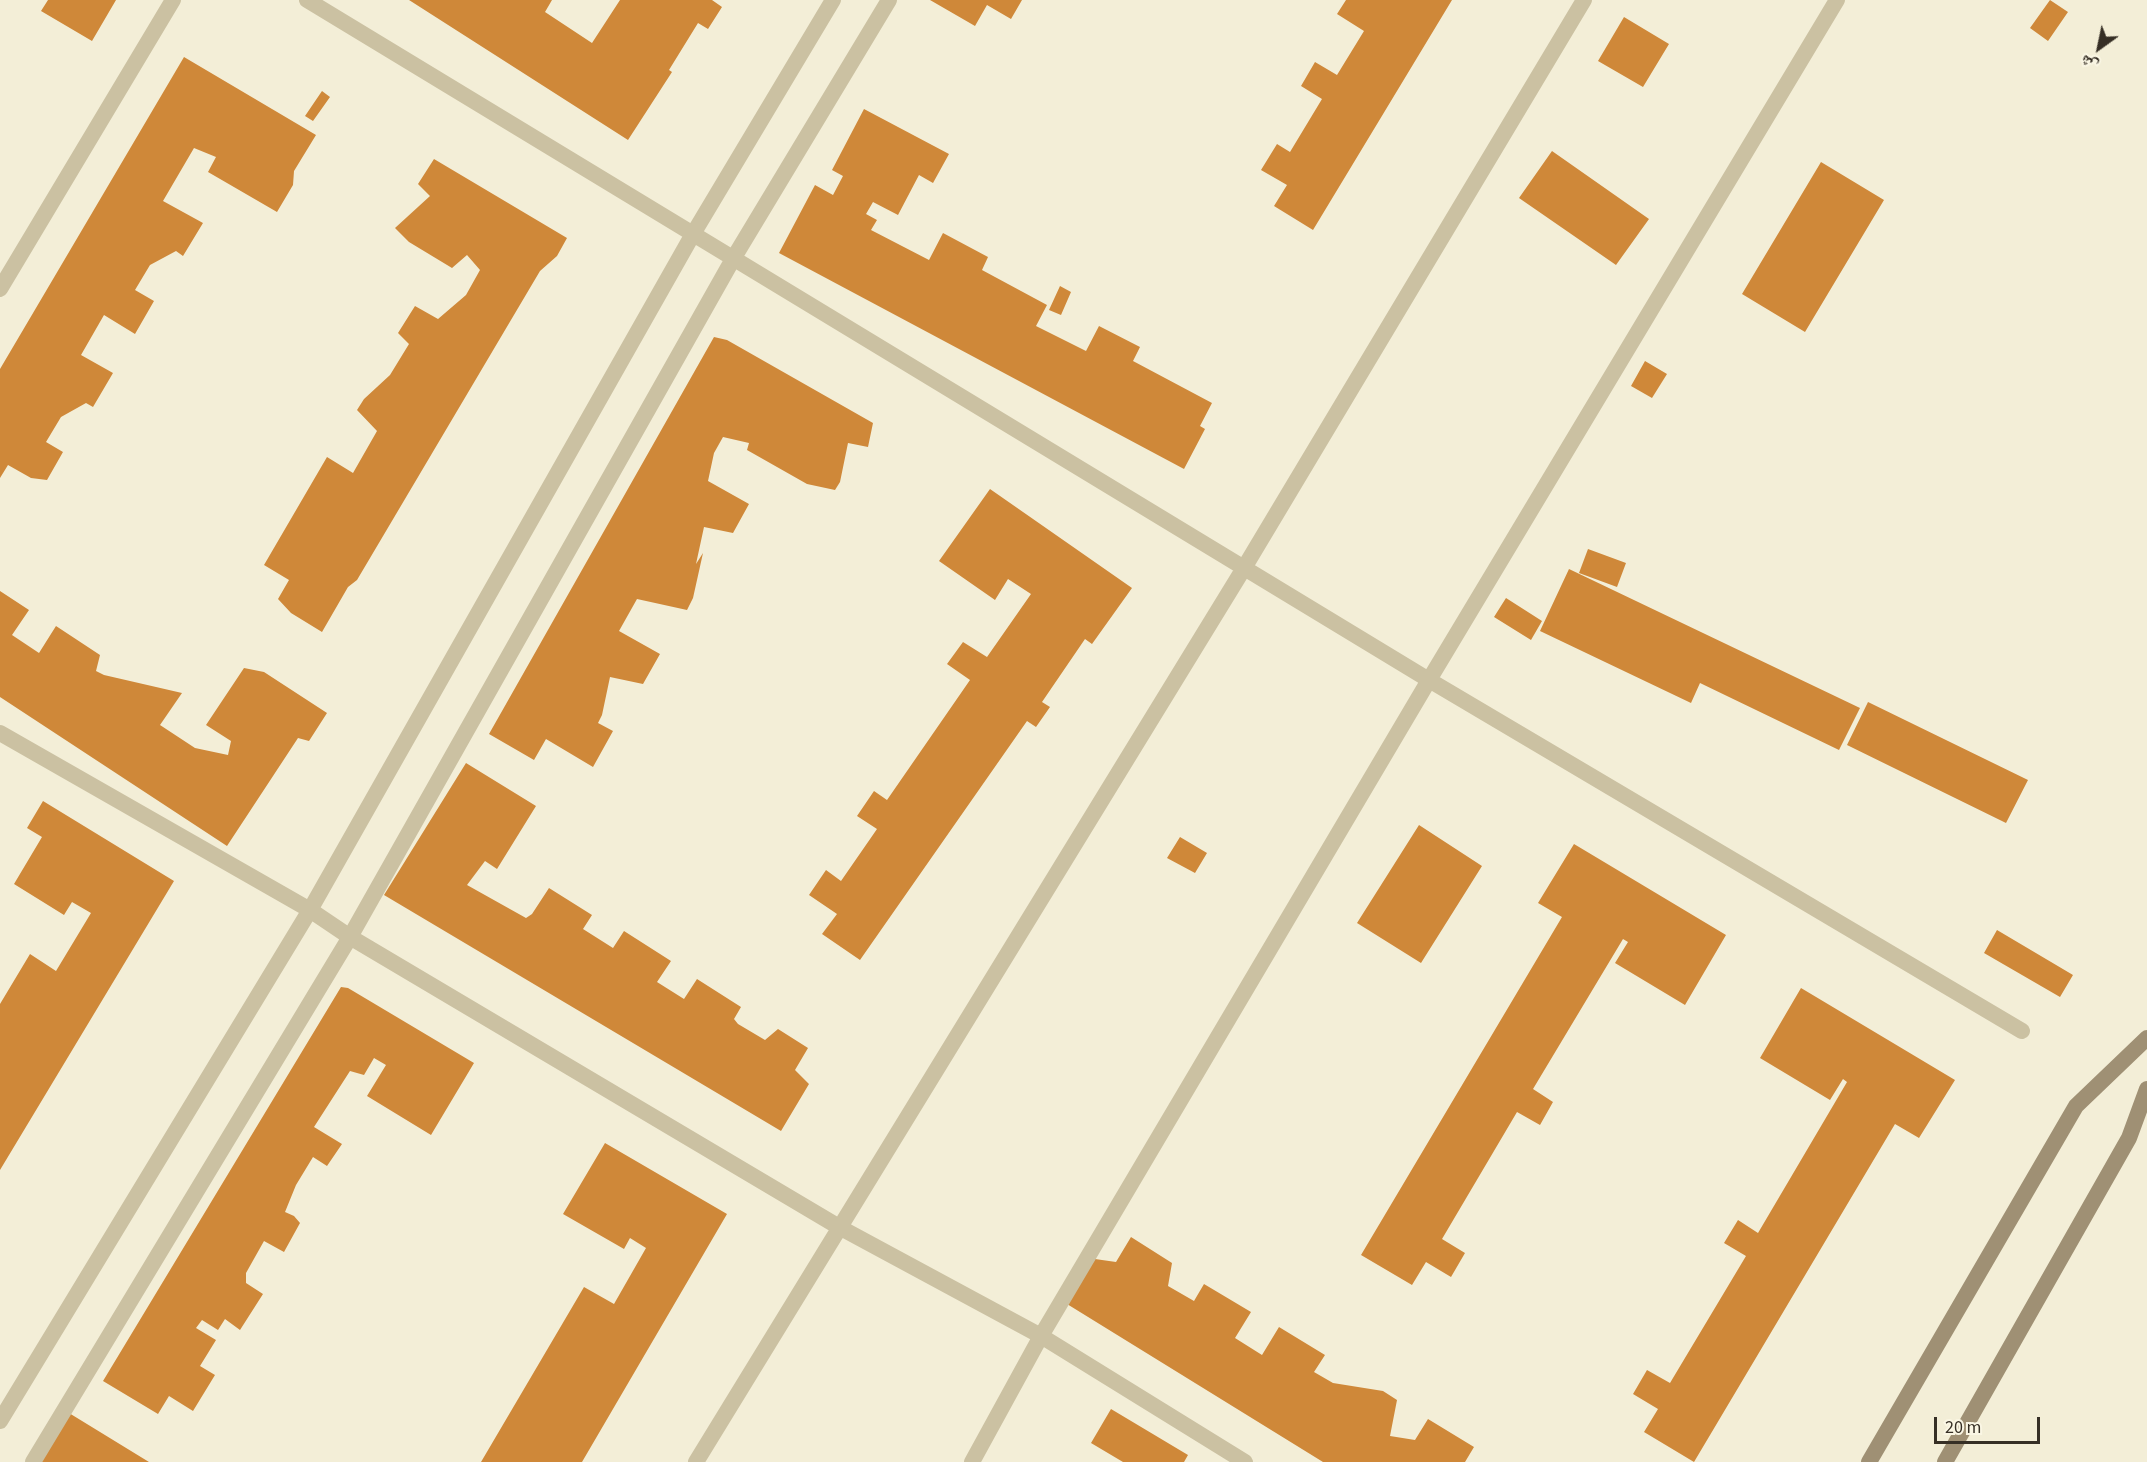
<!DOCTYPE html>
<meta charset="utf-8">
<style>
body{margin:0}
#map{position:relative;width:2147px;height:1462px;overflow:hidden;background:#f3eed7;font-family:"Source Sans 3","Noto Naskh Arabic",sans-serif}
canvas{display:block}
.north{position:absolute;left:2069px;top:18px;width:60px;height:60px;-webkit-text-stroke:4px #faf6e4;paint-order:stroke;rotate:213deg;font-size:16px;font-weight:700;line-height:24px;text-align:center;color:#362f25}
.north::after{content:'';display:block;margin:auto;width:21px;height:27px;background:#362f25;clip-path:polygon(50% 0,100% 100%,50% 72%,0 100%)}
.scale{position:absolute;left:1934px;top:1417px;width:106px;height:27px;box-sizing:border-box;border:3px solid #362f25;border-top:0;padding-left:8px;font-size:18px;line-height:21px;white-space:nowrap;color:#362f25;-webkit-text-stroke:4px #faf6e4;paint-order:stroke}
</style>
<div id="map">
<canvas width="2147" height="1462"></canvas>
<div class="north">ش</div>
<div class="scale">20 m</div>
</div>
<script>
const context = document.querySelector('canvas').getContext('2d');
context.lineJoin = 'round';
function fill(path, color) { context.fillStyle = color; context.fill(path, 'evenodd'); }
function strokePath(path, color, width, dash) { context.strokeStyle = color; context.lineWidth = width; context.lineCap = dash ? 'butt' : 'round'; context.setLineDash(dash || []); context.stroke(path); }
const building = new Path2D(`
 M48 0H116L92 41 41 11Z
 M409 0H552L545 12 592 43 620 0H712L722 7 708 29 698 23 669 70 672 72 628 140Z
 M930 0H1022L1011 19 987 5 975 26Z
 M1346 0H1452L1313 230 1274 206 1287 185 1261 170 1277 144 1290 152 1322 99 1301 86 1315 62 1337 75 1364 31 1337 14Z
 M2050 0 2068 12 2048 41 2030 28Z
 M1624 17 1669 44 1643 87 1598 61Z
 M184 57 316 135 294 171 293 185 277 212 208 172 216 157 194 148 163 201 203 223 183 256 176 251 150 265 135 290 154 301 135 334 104 315 81 355 113 373 93 407 86 403 61 417 46 442 63 452 47 480 31 478 8 465 0 478V369Z
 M322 91 330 97 313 121 305 116Z
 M864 109 949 154 933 183 919 175 898 215 873 202 866 214 877 220 871 230 929 260 943 233 988 257 982 270 1047 305 1036 326 1086 351 1099 326 1140 347 1133 361 1212 403 1200 426 1205 429 1184 469 779 253 815 185 833 195 843 176 832 170Z
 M1552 151 1649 219 1616 265 1519 198Z
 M434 159 567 238 557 256 540 271 357 580 348 587 322 632 291 613 278 599 289 580 264 565 327 457 353 473 377 431 357 410 364 399 390 375 409 344 398 333 415 306 438 319 466 295 480 270 467 255 452 268 409 242 395 228 430 196 418 184Z
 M1821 162 1884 200 1805 332 1742 294Z
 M1060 286 1071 292 1061 315 1049 310Z
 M714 337 727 340 873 423 868 447 848 443 840 482 835 490 807 484 747 450 749 443 723 437 714 453 708 481 749 504 733 533 704 527 696 564 703 553 693 598 687 610 637 599 619 631 660 654 643 684 610 677 602 715 598 723 613 731 593 767 546 739 534 760 489 734Z
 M1645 361 1667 374 1652 398 1631 386Z
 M990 489 1132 588 1092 644 1085 639 1042 702 1050 707 1036 727 1027 721 860 960 822 934 837 914 809 895 826 870 841 881 877 829 857 816 874 791 887 800 970 680 947 664 963 642 987 657 1031 594 1008 579 995 600 939 561Z
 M1588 549 1626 563 1617 587 1579 573Z
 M1569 569 1860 708 1839 750 1700 683 1691 703 1540 631Z
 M0 591 29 610 12 635 39 653 56 626 100 655 96 671 104 675 182 693 160 725 195 748 228 755 231 741 206 725 244 668 264 672 327 713 309 741 298 738 227 846 0 697Z
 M1506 598 1542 621 1531 640 1494 617Z
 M1868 702 2028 780 2006 823 1847 745Z
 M466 763 536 806 497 869 485 861 467 885 526 918 532 914 549 888 592 915 583 929 613 948 624 931 671 961 657 982 684 999 697 979 741 1007 734 1019 738 1024 765 1040 778 1029 808 1048 795 1070 809 1084 781 1131 384 895Z
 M43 801 174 881 0 1170V1004L30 954 56 971 91 913 72 902 64 915 14 884 42 837 27 828Z
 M1419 825 1482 866 1421 963 1357 923Z
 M1180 837 1207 853 1195 873 1167 858Z
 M1574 844 1726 935 1685 1005 1615 963 1628 942 1623 939 1533 1089 1553 1102 1540 1125 1517 1112 1442 1239 1465 1253 1451 1277 1426 1262 1412 1285 1361 1255 1562 917 1538 903Z
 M1997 930 2073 975 2060 997 1984 953Z
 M341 987 348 988 474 1063 431 1135 367 1096 386 1065 374 1058 364 1075 350 1071 314 1127 342 1144 327 1166 313 1157 296 1185 285 1212 294 1216 300 1223 284 1252 264 1241 246 1273V1283L263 1294 240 1330 225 1319 218 1330 202 1320 196 1328 216 1340 200 1366 215 1375 193 1411 169 1396 158 1414 103 1381Z
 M1801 988 1955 1080 1919 1138 1895 1124 1694 1462 1644 1432 1658 1409 1633 1394 1647 1370 1670 1383 1746 1256 1724 1243 1738 1220 1758 1233 1847 1082 1843 1079 1830 1100 1760 1058Z
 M605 1143 727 1214 582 1462H481L584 1287 614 1304 646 1248 630 1238 624 1249 563 1214Z
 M1131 1237 1172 1263 1168 1286 1194 1301 1204 1284 1251 1312 1235 1338 1262 1355 1279 1327 1325 1355 1314 1372 1333 1383 1383 1391 1397 1400 1390 1436 1415 1440 1428 1419 1474 1447 1465 1462H1323L1067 1304 1095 1259 1116 1262Z
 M1111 1409 1188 1455 1184 1462H1123L1091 1443Z
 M69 1413 149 1462H39Z`);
const minor = new Path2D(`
 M307 0 1429 680 2022 1031
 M0 289 173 0
 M0 733 310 910 350 937 839 1227 1041 1336 1245 1462
 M0 1421 310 910 693 234 833 0
 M33 1462 350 937 733 259 889 0
 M696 1462 1244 568 1584 0
 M972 1462 1041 1336 1429 680 1837 0`);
const secondary = new Path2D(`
 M1869 1462 2076 1106 2147 1038
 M1945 1462 2129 1138 2147 1089`);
fill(building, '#cf8839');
strokePath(minor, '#cbc1a2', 16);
strokePath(secondary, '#9f9074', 16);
</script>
